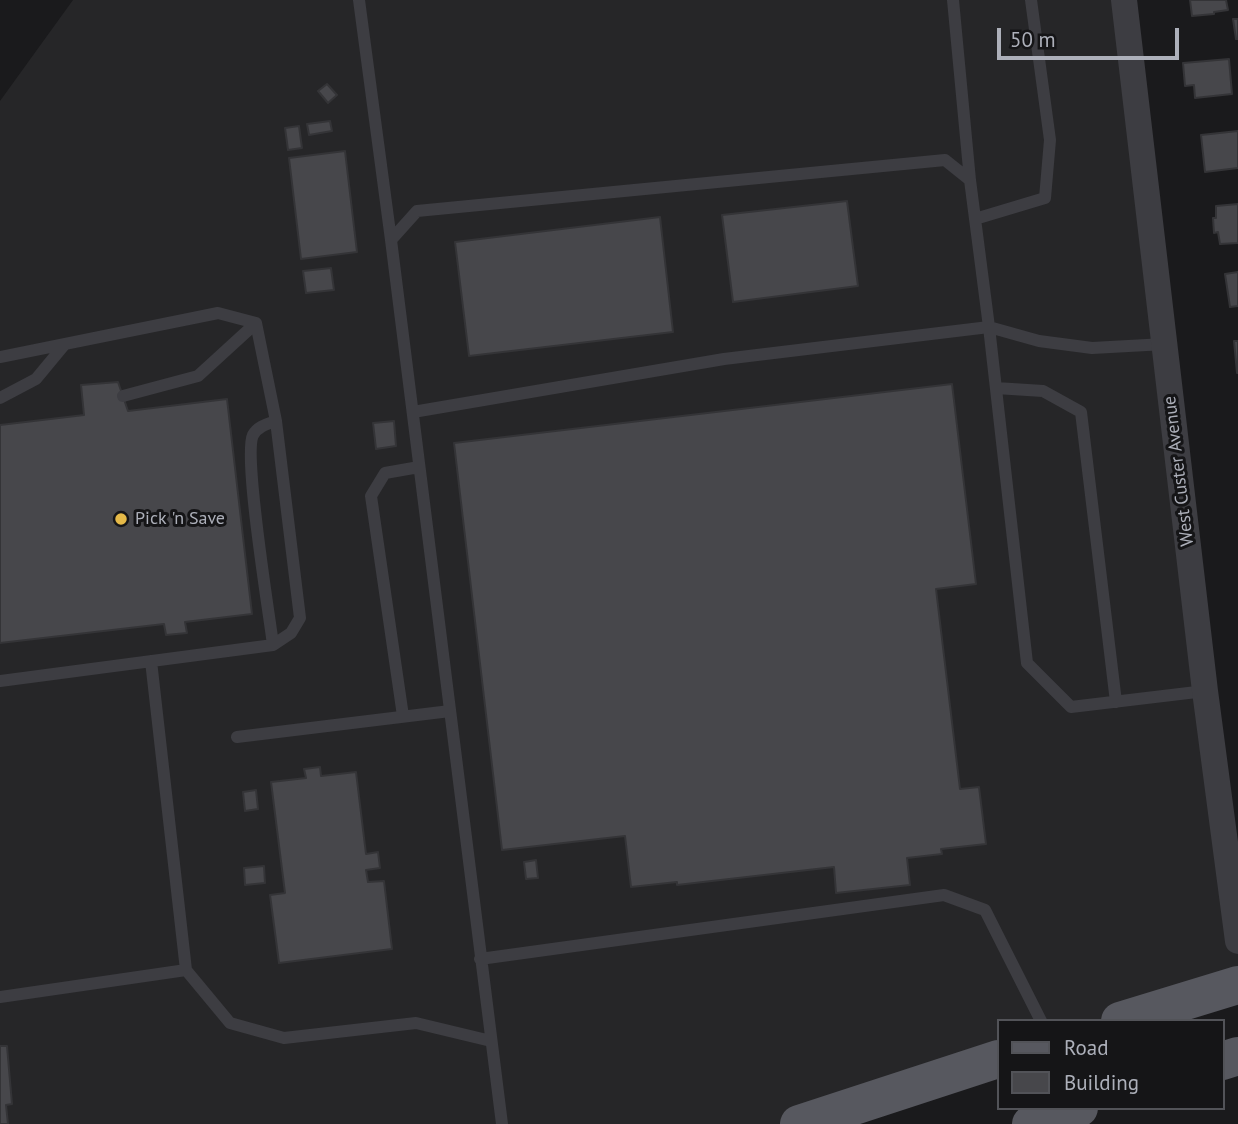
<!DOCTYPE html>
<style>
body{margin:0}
#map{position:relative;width:1238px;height:1124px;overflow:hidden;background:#1a1a1c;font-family:"PT Sans",sans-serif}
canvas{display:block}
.legend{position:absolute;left:997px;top:1019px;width:228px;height:91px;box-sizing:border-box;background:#151517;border:2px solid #525358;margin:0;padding:9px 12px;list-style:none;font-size:21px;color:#adb0ba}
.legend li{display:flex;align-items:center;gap:14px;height:35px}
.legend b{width:35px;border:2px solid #525358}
.scale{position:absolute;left:997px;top:28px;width:182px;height:32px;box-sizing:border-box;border:4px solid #adb0ba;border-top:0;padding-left:9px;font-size:21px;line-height:24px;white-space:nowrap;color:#adb0ba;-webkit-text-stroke:5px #151517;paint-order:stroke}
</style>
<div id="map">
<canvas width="1238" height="1124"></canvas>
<ul class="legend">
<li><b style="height:9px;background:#57585f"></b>Road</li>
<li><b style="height:19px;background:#47474b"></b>Building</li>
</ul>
<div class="scale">50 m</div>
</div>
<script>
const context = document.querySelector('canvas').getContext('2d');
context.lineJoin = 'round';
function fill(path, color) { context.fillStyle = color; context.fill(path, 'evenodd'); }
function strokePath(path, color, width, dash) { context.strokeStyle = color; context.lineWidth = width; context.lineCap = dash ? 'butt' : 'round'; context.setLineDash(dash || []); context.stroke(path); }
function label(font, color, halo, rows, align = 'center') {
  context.font = font + ' "PT Sans",sans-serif'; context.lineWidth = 6; context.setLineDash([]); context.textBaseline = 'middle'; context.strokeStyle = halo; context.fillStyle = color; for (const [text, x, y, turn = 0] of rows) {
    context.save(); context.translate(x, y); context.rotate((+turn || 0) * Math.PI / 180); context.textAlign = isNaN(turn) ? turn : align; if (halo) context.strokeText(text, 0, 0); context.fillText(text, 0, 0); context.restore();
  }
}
const built = new Path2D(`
 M73 0H1124L1238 941V985L1127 1021H998V1062L804 1124H0V101Z`);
const building = new Path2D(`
 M1190 0H1226L1228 10 1214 12V14L1192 16Z
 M1233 19H1238V39H1236Z
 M1229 59 1232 94 1195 98 1194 85 1185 86 1183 63Z
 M327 84 337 95 328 103 318 91Z
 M330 121 332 131 309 135 307 124Z
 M299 126 302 148 288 150 285 128Z
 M1238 131V168L1205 172 1201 135Z
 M345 151 357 252 301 259 289 158Z
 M847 201 858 286 733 302 722 215Z
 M1238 204V243L1220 244 1218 232 1214 233 1213 218H1216V206Z
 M660 217 673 332 469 356 455 242Z
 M331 268 334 290 306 293 303 271Z
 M1238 272V306L1230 307 1225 274Z
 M1234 341H1238V373H1237Z
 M118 382 128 411 227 399 252 614 185 622 187 633 166 635 164 624 0 643V425L84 415 81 385Z
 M952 384 976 584 936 589 960 789 979 787 986 844 941 849 942 854 907 858 910 885 836 893 834 867 677 885V882L631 887 625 836 502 850 454 443Z
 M394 421 396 446 376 449 373 423Z
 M320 767 321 776 356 772 366 854 378 852 380 868 366 870 368 882 384 881 392 949 279 963 270 895 285 893 271 782 306 778 304 769Z
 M256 790 258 809 245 811 243 792Z
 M536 860 538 878 526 879 524 862Z
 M264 866 265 883 245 885 244 868Z
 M0 1046H7L12 1104 6 1105 8 1124H0Z`);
const service = new Path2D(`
 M359 0 391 240
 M953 0 970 180
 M975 219 1045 198 1050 140 1031 0
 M0 357 218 313 256 323 276 421 300 618 291 633 273 645 0 681
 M996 388 1043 391 1081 412 1116 702
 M123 396 198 376 256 323
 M0 398 36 379 65 344
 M413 412 724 359 989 327 1027 663 1071 707 1205 691
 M273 645C269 612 243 455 253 435 258 426 268 424 276 421
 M151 661 186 970 230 1023 284 1038 416 1023 491 1041
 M403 716 371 496 385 473 419 467
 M237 737 450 711
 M480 959 944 895 985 910 1041 1021
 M0 997 186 970
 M502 1124 391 240 417 211 945 160 970 180 989 327 1039 341 1092 348 1165 344`);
const minor = new Path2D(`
 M1124 0 1205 691 1238 941`);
const primary = new Path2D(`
 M1120 1021 1238 985
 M1222 1061 1238 1056
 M799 1124 998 1059
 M1031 1124 1079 1108`);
const markers = [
 [121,519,7,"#e5b948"]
];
const streetNames = [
 ["West Custer Avenue",1179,471,-97]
];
const poiNames = [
 ["Pick 'n Save",135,519]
];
fill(built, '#262628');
fill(building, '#47474b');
strokePath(building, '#343437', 2);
strokePath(service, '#3d3d42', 12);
strokePath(minor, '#3d3d42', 26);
strokePath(primary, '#57585f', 38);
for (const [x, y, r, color] of markers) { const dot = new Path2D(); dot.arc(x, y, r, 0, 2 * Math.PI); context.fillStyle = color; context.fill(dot); strokePath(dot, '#151517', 2.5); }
label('18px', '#adb0ba', '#151517', streetNames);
label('18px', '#adb0ba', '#151517', poiNames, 'left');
</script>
